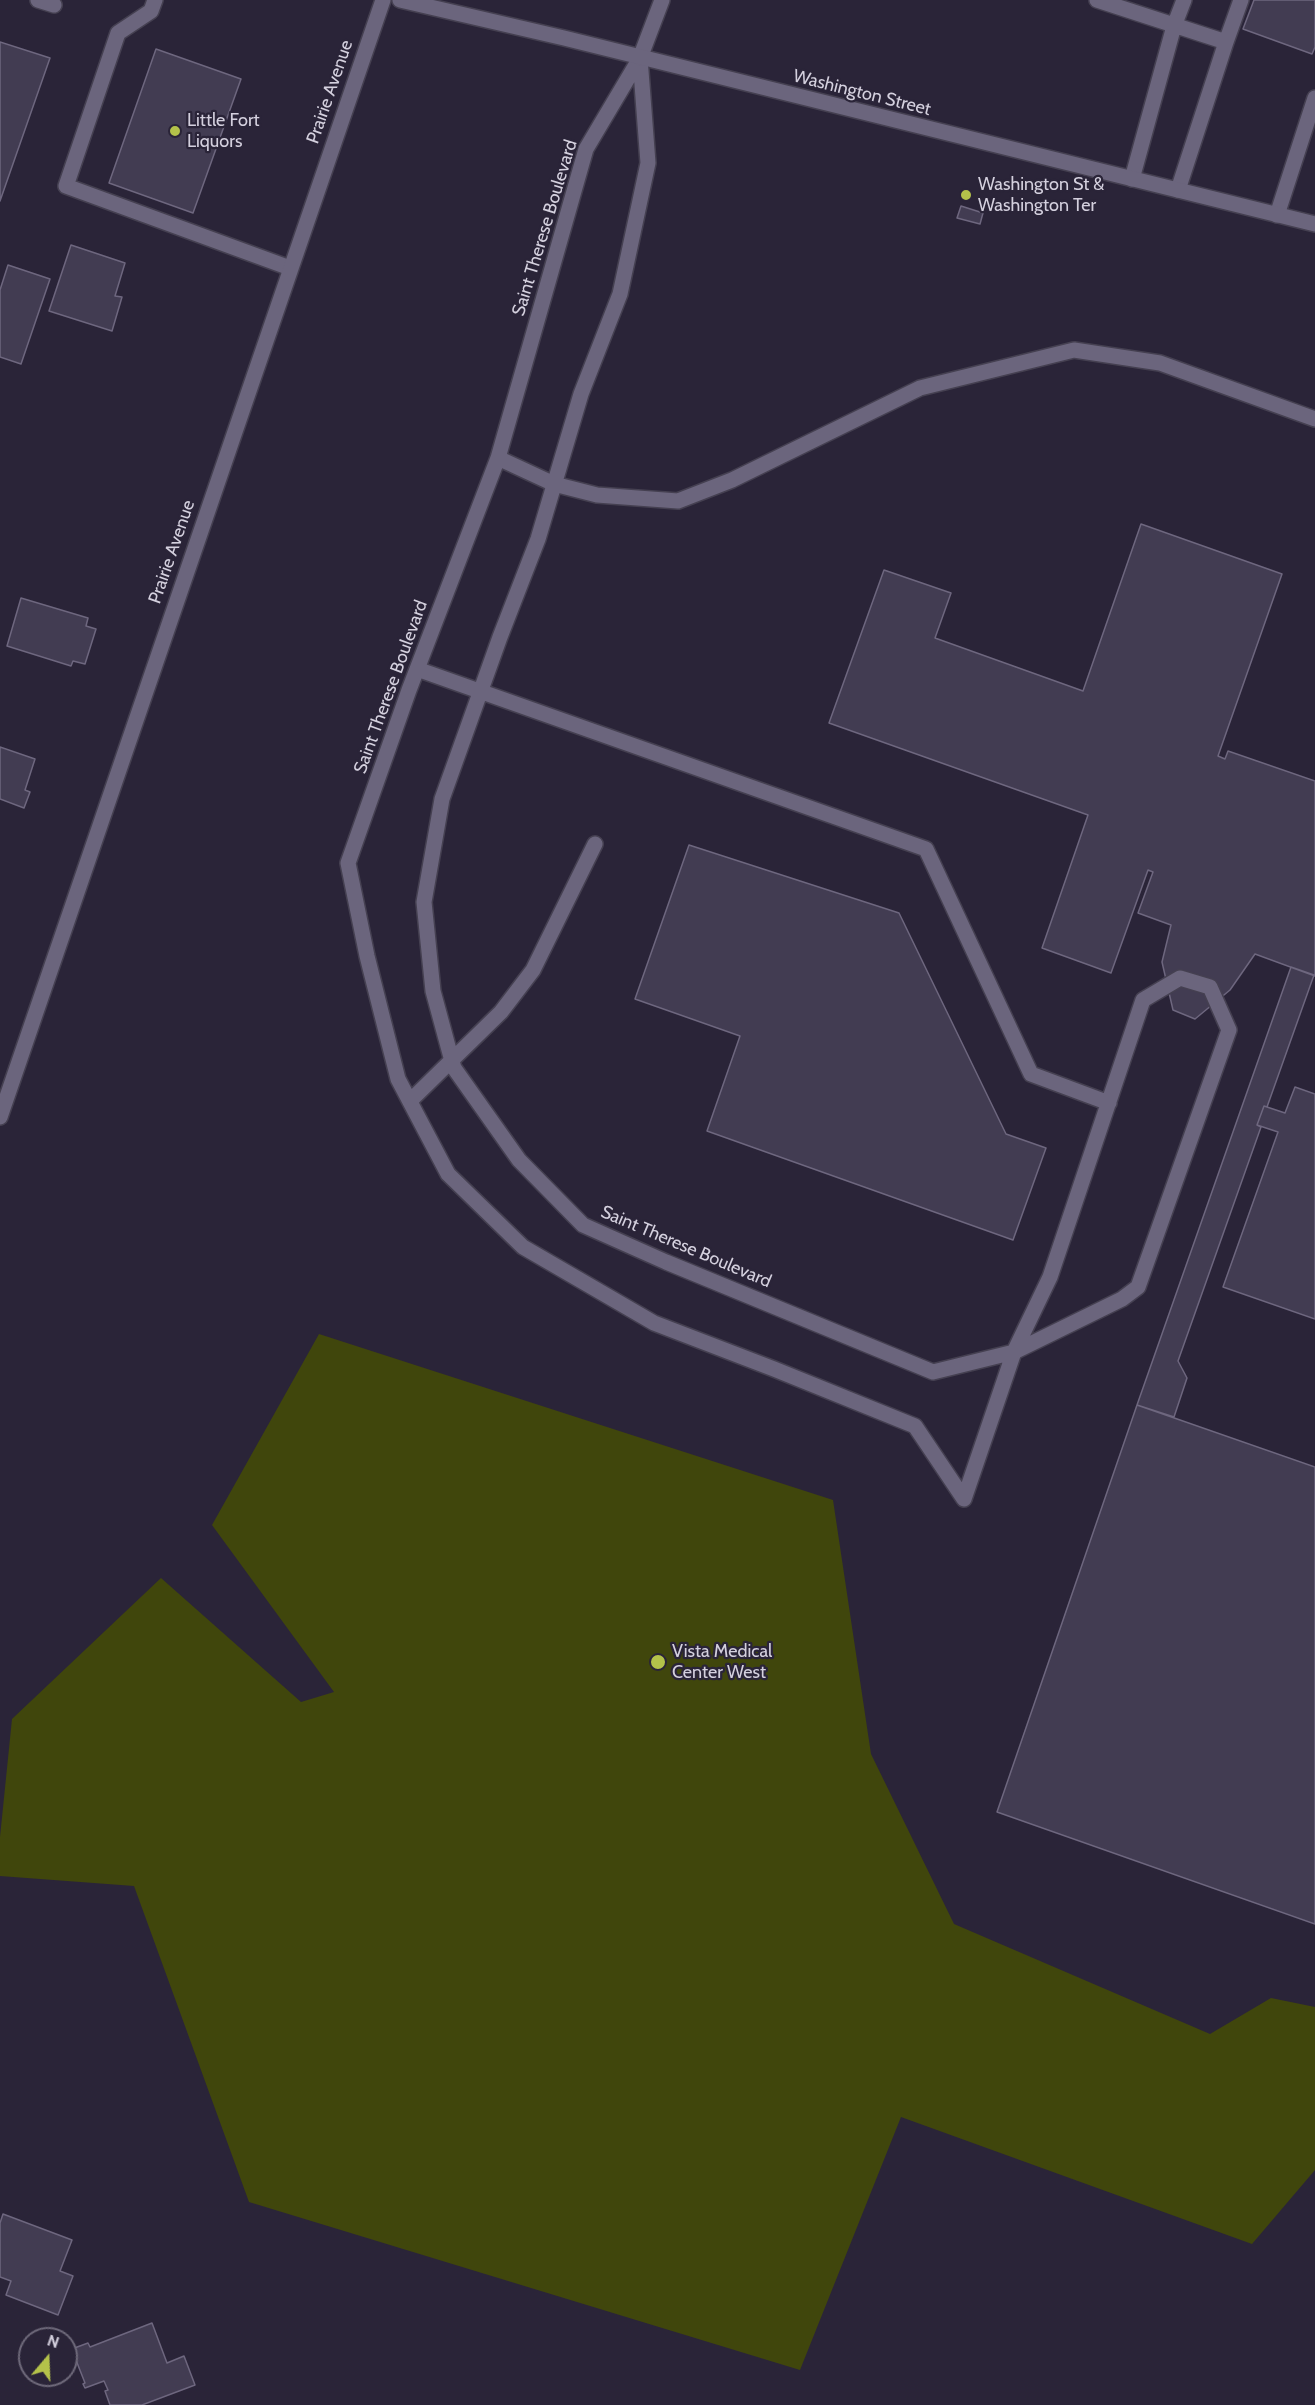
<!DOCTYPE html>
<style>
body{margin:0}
#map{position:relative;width:1315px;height:2405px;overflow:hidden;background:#2a2438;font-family:Cabin,sans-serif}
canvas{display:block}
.north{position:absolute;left:18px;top:2327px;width:60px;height:60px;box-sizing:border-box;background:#2a2438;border:2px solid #6e697a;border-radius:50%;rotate:19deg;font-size:16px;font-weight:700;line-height:24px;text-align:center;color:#d4d0de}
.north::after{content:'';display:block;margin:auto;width:21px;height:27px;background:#b4c24a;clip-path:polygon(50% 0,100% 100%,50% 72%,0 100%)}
</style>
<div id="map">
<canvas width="1315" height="2405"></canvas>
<div class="north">N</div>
</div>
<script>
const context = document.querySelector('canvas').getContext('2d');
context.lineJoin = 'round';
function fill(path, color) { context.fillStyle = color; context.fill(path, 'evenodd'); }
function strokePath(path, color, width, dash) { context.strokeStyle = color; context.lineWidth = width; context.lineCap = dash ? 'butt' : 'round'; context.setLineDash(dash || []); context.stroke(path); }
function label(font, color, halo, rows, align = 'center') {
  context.font = font + ' Cabin,sans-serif'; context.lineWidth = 4.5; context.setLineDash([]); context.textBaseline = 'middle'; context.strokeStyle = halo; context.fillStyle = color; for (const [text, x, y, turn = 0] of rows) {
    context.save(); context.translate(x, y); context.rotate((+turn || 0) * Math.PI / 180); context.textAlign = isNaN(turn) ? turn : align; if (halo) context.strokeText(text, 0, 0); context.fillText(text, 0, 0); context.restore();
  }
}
const green = new Path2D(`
 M319 1334 833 1500 871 1754 954 1924 1210 2034 1271 1998 1315 2007V2170L1252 2244 901 2117 800 2370 249 2202 134 1886 0 1876V1837L12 1719 161 1578 301 1702 334 1692 212 1525Z`);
const building = new Path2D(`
 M1254 0H1315V47L1312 54 1243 29Z
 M0 42 50 58 0 201Z
 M156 49 241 79 193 213 109 183Z
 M961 206 983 213 980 224 957 218Z
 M71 245 125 263 115 296 122 297 112 331 49 311Z
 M8 265 50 279 21 364 0 357V290Z
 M1141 524 1282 574 1218 756 1225 759 1228 751 1315 781V976L1255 954 1230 990 1195 1019 1173 1010 1162 962 1171 925 1138 913 1153 872 1148 870 1111 973 1042 948 1088 815 829 723 884 570 951 593 935 638 1083 691Z
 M21 598 88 618 86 626 96 629 85 664 73 661 71 666 7 646Z
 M0 747 35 759 25 790 30 792 24 808 0 799Z
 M689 845 899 913 1006 1134 1046 1148 1013 1240 707 1131 740 1036 635 999Z
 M1291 967 1314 975 1267 1107 1264 1106 1257 1125 1261 1127 1178 1361 1187 1378 1174 1417 1137 1405Z
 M1295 1087 1315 1094V1319L1223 1287 1278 1132 1257 1125 1264 1106 1285 1113Z
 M1137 1405 1315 1467V1924L997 1812Z
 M3 2214 72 2240 60 2271 73 2276 58 2315 6 2295 11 2281 0 2277V2223Z
 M152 2323 167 2363 184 2356 195 2385 142 2405H110L105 2391 108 2390 104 2381 85 2388 83 2384 85 2383 74 2355 71 2356 69 2350 88 2343 90 2347Z`);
const lane = new Path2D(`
 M38 0 54 5
 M155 0 151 11 118 33 66 186 290 268
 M1097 0 1226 42 1241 0
 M640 58 648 163 620 294 581 394 538 539 500 637 442 799 424 902 433 991 452 1061 454 1068 519 1160 583 1225 666 1262 933 1372 1014 1352 1050 1277 1143 1000 1180 978 1210 987 1229 1030 1138 1287 1122 1299 1014 1352 964 1499
 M640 58 586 149 498 458 409 690 348 863 367 956 398 1079 448 1174 523 1247 654 1323 774 1369 915 1426 964 1499
 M1132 179 1174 26 1184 0
 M1178 190 1226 42
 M1277 215 1315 98
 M498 458 554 484 597 495 678 501 732 480 920 388 1074 350 1160 363 1315 419
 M417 669 926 849 1031 1074 1109 1103
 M410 1101 501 1012 533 970 595 844`);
const street = new Path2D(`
 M640 58 662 0
 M0 1117 383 0`);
const secondary = new Path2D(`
 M400 0 564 38 1315 224`);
const markers = [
 [175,131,6,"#b4c24a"],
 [966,195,6,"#b4c24a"],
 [658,1662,8,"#b4c24a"]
];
const streetNames = [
 ["Prairie Avenue",330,92,-71],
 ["Washington Street",862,93,14],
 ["Saint Therese Boulevard",545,228,-73],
 ["Prairie Avenue",172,552,-71],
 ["Saint Therese Boulevard",391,687,-70],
 ["Saint Therese Boulevard",686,1247,23]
];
const poiNames = [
 ["Little Fort",187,121],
 ["Liquors",187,142],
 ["Washington St &",978,185],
 ["Washington Ter",978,206],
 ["Vista Medical",672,1652],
 ["Center West",672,1673]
];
fill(green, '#40460c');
fill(building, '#423c52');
strokePath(building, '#6e677f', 1.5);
strokePath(lane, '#454051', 18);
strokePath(street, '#454051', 18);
strokePath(secondary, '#454051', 18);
strokePath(lane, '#6b657d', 15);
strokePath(street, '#6b657d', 15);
strokePath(secondary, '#6b657d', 15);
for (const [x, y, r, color] of markers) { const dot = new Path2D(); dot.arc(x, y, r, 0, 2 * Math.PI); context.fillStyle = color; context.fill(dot); strokePath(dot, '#2a2438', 2); }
label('18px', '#d4d0de', '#2a2438', streetNames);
label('18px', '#d4d0de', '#2a2438', poiNames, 'left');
</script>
